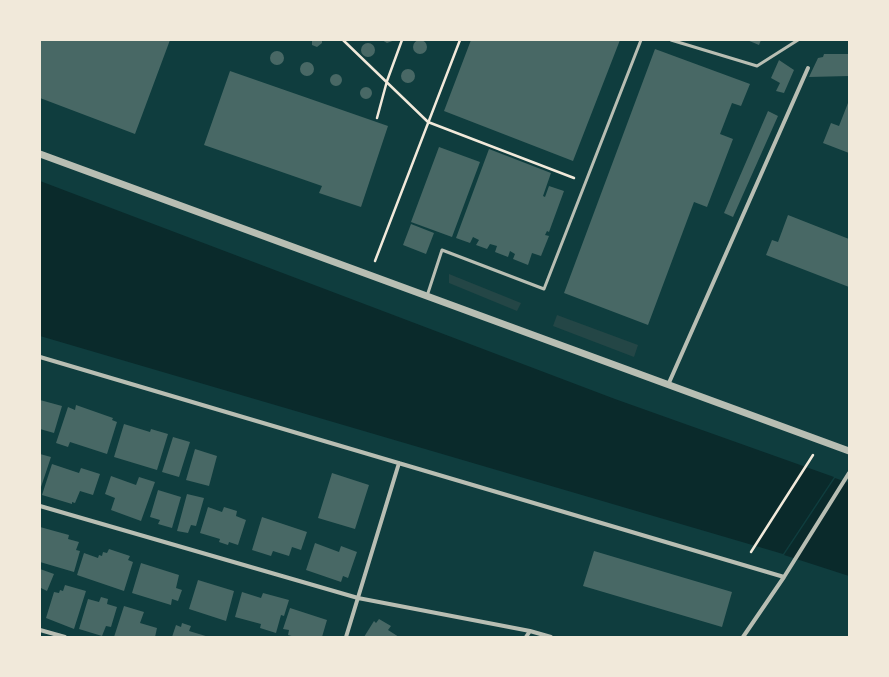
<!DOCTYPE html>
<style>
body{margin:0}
#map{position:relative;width:889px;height:677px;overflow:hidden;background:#0f3d3e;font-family:"PT Sans Narrow",sans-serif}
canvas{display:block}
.frame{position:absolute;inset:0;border:41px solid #f1e9da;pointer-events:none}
</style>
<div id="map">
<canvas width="889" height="677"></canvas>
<div class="frame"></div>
</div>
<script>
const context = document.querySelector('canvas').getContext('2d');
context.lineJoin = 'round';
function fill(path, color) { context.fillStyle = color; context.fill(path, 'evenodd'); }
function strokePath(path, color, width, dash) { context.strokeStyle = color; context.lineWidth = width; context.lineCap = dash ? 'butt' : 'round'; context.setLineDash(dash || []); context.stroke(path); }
const green = new Path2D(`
 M449 274 521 303 517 311 449 283Z
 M557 315 638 345 634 357 553 326Z`);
const water = new Path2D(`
 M40 181 615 399 834 477 783 554 40 336Z
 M835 478 849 483V576L784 555Z`);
const building = new Path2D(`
 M40 40H170L135 134 40 98Z
 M312 40H322V43L317 47 312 45Z
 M382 40H395L387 43Z
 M471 40H620L573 161 444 111Z
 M747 40H761L759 45Z
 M413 47a7 7 0 1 1 14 0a7 7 0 1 1-14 0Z
 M361 50a7 7 0 1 1 14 0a7 7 0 1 1-14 0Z
 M655 49 750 84 741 106 732 103 720 134 733 139 707 207 694 202 648 325 564 293Z
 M270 58a7 7 0 1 1 14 0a7 7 0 1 1-14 0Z
 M824 54H849V76L809 77 818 58 823 57Z
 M779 60 794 70 784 93 776 91 780 83 771 78Z
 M300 69a7 7 0 1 1 14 0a7 7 0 1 1-14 0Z
 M401 76a7 7 0 1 1 14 0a7 7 0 1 1-14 0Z
 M230 71 388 126 361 207 319 193 322 186 204 145Z
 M330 80a6 6 0 1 1 12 0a6 6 0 1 1-12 0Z
 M360 93a6 6 0 1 1 12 0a6 6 0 1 1-12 0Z
 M848 103H849V153L823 143 831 123 839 126Z
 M768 111 778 116 733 217 724 213Z
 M439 147 480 162 452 237 411 222Z
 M489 149 551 173 543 196 545 197 549 186 564 191 549 232 547 231 545 235 549 236 541 256 532 253 528 265 513 259 515 254 510 251 508 257 495 252 497 246 490 244 487 249 476 245 479 240 473 237 470 243 456 238Z
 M788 215 849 239V287L766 255 772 240 778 242Z
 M411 224 434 233 426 254 403 245Z
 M40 400 62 406 54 433 40 429Z
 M76 405 113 418 112 420 117 422 107 454 70 442 68 447 56 443 68 407 75 410Z
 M124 424 150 432 151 429 168 434 157 470 114 457Z
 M173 437 190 442 179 477 162 472Z
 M195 449 217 456 209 486 186 480Z
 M40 454 51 457 40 490Z
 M52 464 79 473 81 468 100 474 93 495 80 491 75 503 72 502V504L42 495Z
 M332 473 369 485 355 529 318 518Z
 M111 476 136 485 139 477 155 482 141 521 111 510 115 498 105 494Z
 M158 490 181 497 172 528 158 524 160 520 150 517Z
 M187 494 204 498 196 526 191 525 188 533 177 531Z
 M208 507 222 512 224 507 237 511 236 516 246 520 238 545 229 542 228 545 219 542 220 539 200 533Z
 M262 517 307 532 301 550 292 547 289 556 273 551 271 556 252 550Z
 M40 527 69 535 68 539 79 542 76 550 80 551 74 572 40 562Z
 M315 543 339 552 341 546 357 552 348 578 343 576 341 582 306 570Z
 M109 549 130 556 128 560 133 562 124 591 77 575 84 553 98 558 99 555 102 556 103 552 107 553Z
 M594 551 732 592 722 627 583 586Z
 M141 563 179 575 176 588 182 590 178 601 172 599 171 605 132 593Z
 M40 569 54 574 47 591 41 588 40 591Z
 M198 580 234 591 226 621 189 609Z
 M65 585 86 591 74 629 46 618 54 592 59 593 60 590 63 591Z
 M242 592 261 598 263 593 289 600 284 616 281 615 276 633 260 628 261 624 235 617Z
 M101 597 108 599 107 604 117 607 111 627 106 626 102 636 79 629 88 599 99 602Z
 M124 606 144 612 140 623 157 628 155 637H114Z
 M290 608 327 620 322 637H295L288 635 289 630 283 629Z
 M379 619 391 626 388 630 399 637H364L374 621 376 623Z
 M182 623 191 626 189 631 209 637H172L176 625 181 627Z`);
const path = new Path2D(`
 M343 40 428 122 574 178
 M377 118 387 81 402 40
 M375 261 460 40
 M751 552 813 455`);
const service = new Path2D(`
 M671 40 757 66 798 40
 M427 296 442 250 544 289 641 40`);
const minor = new Path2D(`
 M40 357 784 577
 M668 385 808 68
 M40 506 358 598 530 631 551 637
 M40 630 65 637
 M346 637 399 463
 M526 637 530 631
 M743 637 784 577 849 473`);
const tertiary = new Path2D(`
 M40 154 849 451`);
fill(green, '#244646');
fill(water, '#0a2a2b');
fill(building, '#486865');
strokePath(path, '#f1e9da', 2.5);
strokePath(service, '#b8beb3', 3);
strokePath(minor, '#b8beb3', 4);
strokePath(tertiary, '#b8beb3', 7);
</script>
